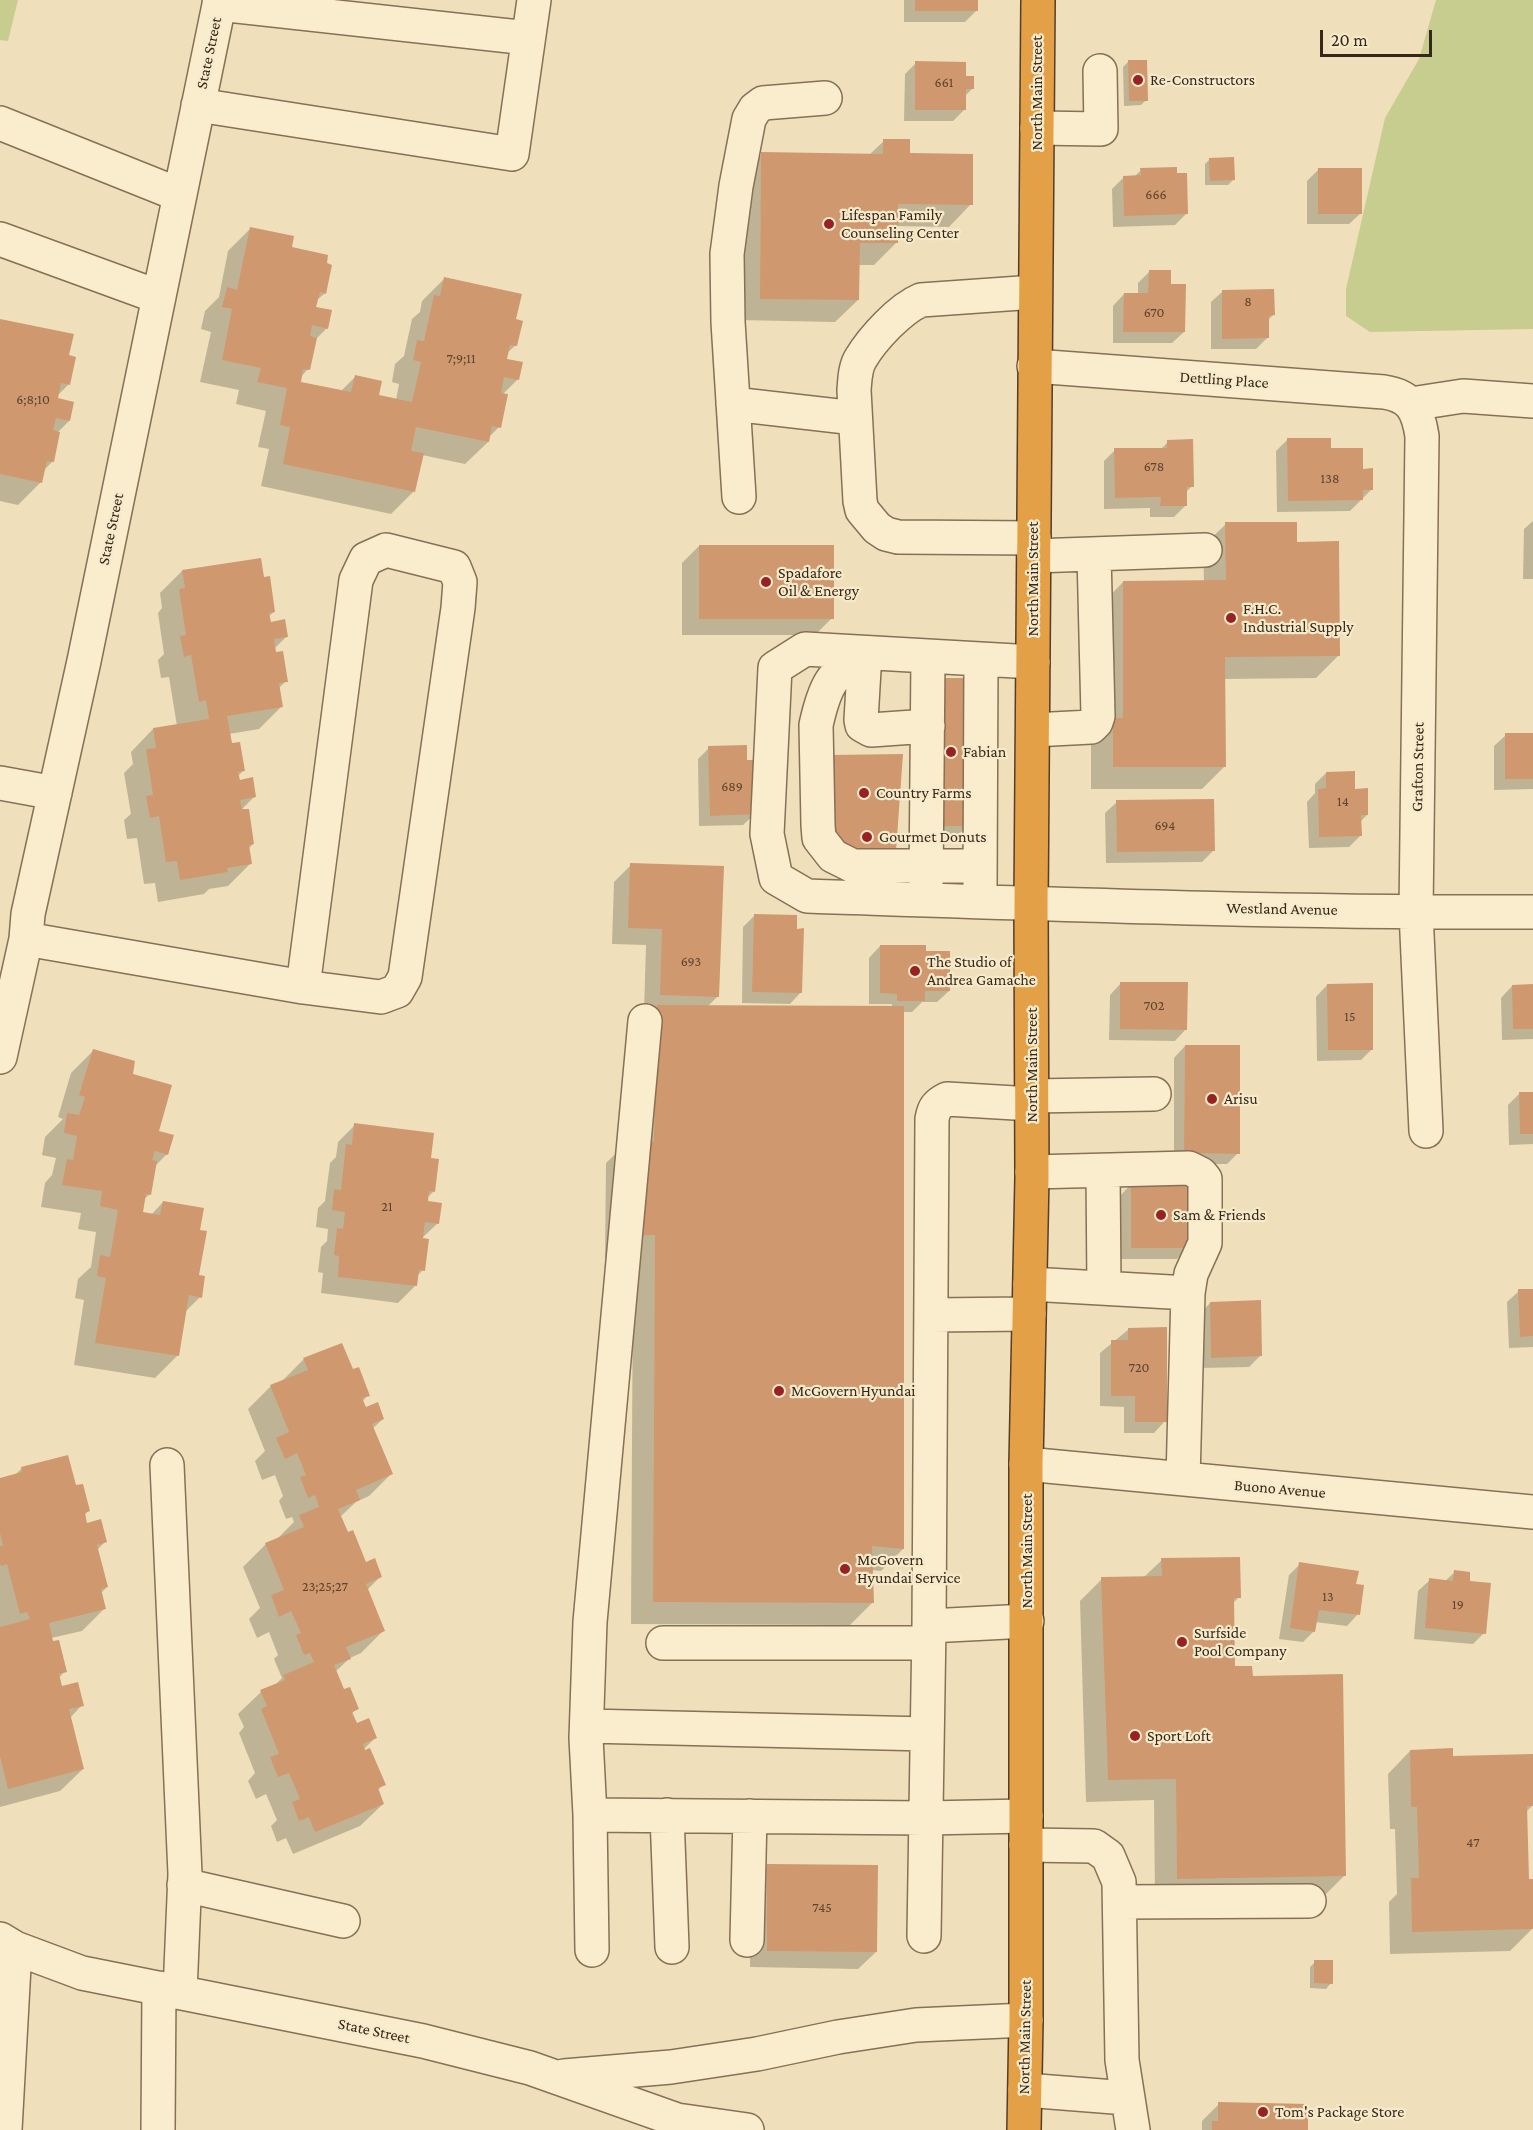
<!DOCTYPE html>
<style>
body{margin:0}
#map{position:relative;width:1533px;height:2130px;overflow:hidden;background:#efe0bb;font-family:"Crimson Pro",serif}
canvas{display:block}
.scale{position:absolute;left:1320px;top:30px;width:112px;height:27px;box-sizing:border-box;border:3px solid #35281a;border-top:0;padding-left:8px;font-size:18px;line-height:21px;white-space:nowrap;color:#35281a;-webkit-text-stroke:4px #f6eacb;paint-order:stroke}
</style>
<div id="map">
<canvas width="1533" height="2130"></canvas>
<div class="scale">20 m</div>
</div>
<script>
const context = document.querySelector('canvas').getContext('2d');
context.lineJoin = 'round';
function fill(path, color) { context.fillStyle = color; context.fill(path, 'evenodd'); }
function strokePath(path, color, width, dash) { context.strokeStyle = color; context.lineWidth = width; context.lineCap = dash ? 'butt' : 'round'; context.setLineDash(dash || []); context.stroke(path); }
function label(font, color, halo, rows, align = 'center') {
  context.font = font + ' "Crimson Pro",serif'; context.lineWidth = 4.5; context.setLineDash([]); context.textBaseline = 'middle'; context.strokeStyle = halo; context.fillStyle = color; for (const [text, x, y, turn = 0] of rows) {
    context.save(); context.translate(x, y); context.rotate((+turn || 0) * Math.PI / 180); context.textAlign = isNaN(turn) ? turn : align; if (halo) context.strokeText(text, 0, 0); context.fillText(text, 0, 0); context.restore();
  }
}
const green = new Path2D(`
 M0 0H18L8 41 0 40Z
 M1436 0H1533V329L1370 332 1346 316V289L1385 118 1419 59Z`);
const shadow = new Path2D(`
 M904 0H977V10L965 22H904Z
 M1129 61 1146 100 1141 105 1124 106 1123 67Z
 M916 63 964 77 972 89 964 97V110L953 121H904L905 74Z
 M884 141 908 154 971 204 949 227 896 226V243L874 265H858V300L835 322 738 320 739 176 762 154 869 155Z
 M1210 159 1233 180 1228 185H1205V164Z
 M1319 169 1361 213 1349 224H1307V181Z
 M1141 170 1187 213 1175 225 1113 227 1112 189 1124 177H1134Z
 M251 228 290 249 325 293 316 301 315 308 327 328 315 340 308 369 300 378 299 383 340 392 355 377 377 396 396 400 399 384 392 382 395 364 404 356 412 319 420 312 422 301 444 279 515 320 516 345 506 354 505 360 518 379 502 395 499 427 488 438V442L465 464 422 455 414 491 391 514 261 486 269 449 258 447 266 411 236 404 239 390 200 382 211 332 201 329 205 311 219 297 228 251Z
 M1149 272 1169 285 1184 332 1172 343H1113V306L1124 294 1138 295V283Z
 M1223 291 1273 315 1267 321 1268 337 1256 349H1211V302Z
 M0 320 67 356 68 385 57 396V400L69 421 57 433 53 461 43 471 40 483 18 505 0 501Z
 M1287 440 1329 449 1362 470 1372 489 1350 511 1277 512 1276 451Z
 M1168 442 1192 486 1185 493V506L1174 517H1150V508L1104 509V461L1115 450H1160Z
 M1533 521V579H1523L1524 529Z
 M1226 524 1296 543 1339 655 1316 678 1224 679V767L1202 789H1091V742L1101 605 1123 582H1204L1203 546Z
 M699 546 832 618 815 635H682V563Z
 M182 571 263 579 274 612 268 617 269 624 287 636 274 649 286 681 278 689 281 707 259 729 229 734 230 745 243 771 238 776V781L254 797 240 811 253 844 248 849 250 864 228 886 209 889 204 894 158 902 155 883 144 884 137 838 127 839 124 820 131 814 124 773 133 764 131 752 153 729 177 726 169 677 161 678 158 660 164 654 158 613 162 608 160 593Z
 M969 679 968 825 956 837 921 836Z
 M1506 735H1533V789L1494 790V746Z
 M709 748 746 761 755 814 743 825 699 826 698 759Z
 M1326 773 1354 790 1367 815 1360 822V836L1349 847 1309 848 1307 802 1315 793V784Z
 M1117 802 1213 851 1202 862 1106 863 1105 813Z
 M631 865 718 996 707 1007H892V1004H869V958L880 946 924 953 949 991 937 1002H922L912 1012H903V1549L881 1571 871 1570 872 1603 850 1625 631 1624 633 1257 605 1258 606 1163 629 1141 644 1012 646 945 612 944 614 882Z
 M754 916 801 992 790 1004 742 1003 743 927Z
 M1121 983 1186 1029 1175 1041 1109 1040 1110 995Z
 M1327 985 1372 1049 1361 1060 1317 1061 1316 997Z
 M1512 986H1533V1039L1502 1040 1501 998Z
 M1185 1046 1238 1153 1227 1164H1174V1058Z
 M93 1051 131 1075 167 1154 155 1166 150 1194 143 1200 141 1213 151 1215 163 1202 199 1232 197 1276 200 1297 185 1312 177 1356 155 1378 74 1365 84 1300 75 1298 78 1279 91 1267 96 1232 78 1229 81 1213 41 1207 45 1183 52 1175 56 1158 42 1155 45 1137 63 1119 58 1117 71 1073Z
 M1520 1093H1533V1144L1509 1145 1508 1105Z
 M355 1125 429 1160 433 1192 427 1198 426 1203 438 1223 421 1239 423 1270 416 1277 415 1286 398 1303 321 1293 323 1273 318 1272 321 1247 327 1241 328 1229 316 1227 318 1208 325 1201 330 1163 336 1157 338 1142Z
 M1132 1183 1188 1247 1177 1259H1121V1195Z
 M1533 1290V1347L1509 1348 1507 1302 1519 1291Z
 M1210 1303 1260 1356 1249 1367 1200 1368 1199 1315Z
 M1129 1329 1165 1421 1154 1433H1124V1407L1100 1406V1353Z
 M304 1359 352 1371 368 1395 362 1402 365 1409 383 1419 372 1429 391 1474 369 1496 356 1502 340 1517 365 1564 380 1577 367 1590 383 1631 361 1653 350 1658 335 1672 343 1691 357 1709 351 1714 356 1725 376 1737 363 1750 384 1784 377 1791 383 1804 360 1826 293 1854 286 1838 277 1842 271 1826 277 1820 266 1794 256 1799 248 1781 255 1773 239 1733 244 1727 238 1714 261 1692 274 1686 282 1678 274 1659 278 1655 269 1632 257 1638 249 1619 260 1608 243 1567 266 1544 277 1539 294 1522 292 1517 286 1519 279 1501 283 1496 275 1475 262 1480 255 1461 265 1451 248 1409 271 1386 281 1382Z
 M22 1468 74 1487 88 1511 84 1516 86 1525 105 1542 97 1550 107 1587 101 1593 105 1608 82 1631 51 1638 65 1671 59 1678 61 1688 82 1705 70 1718 83 1769 60 1791 0 1807V1479L14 1476Z
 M1162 1560 1239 1597 1232 1604 1233 1667 1251 1678 1345 1875 1322 1898 1155 1901 1154 1800 1086 1802 1080 1601 1102 1579 1144 1577Z
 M1300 1564 1355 1586 1358 1614 1347 1626 1315 1622 1314 1631 1303 1642 1279 1639 1289 1575Z
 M1455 1572 1468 1582 1484 1633 1473 1644 1414 1639 1418 1591 1430 1580 1445 1581Z
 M1410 1751 1451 1758 1533 1805 1526 1812 1528 1881 1533 1928 1510 1951 1390 1954 1389 1902 1397 1894 1395 1829H1390L1388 1774Z
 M768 1865 876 1952 858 1969 750 1967 751 1882Z
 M1315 1962 1331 1983 1326 1989 1310 1988V1967Z
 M1219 2104 1306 2130H1202V2121Z`);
const building = new Path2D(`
 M915 0H978V11H915Z
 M1128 60H1147L1148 101H1129Z
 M915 61 966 62V76H974V89H966V110H915Z
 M883 139H910V153L973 154V205L898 204V243H860L859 300 760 299 761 152 883 154Z
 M1234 157 1235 180 1210 181 1209 158Z
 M1177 167V173H1187L1188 214 1124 216 1123 176 1141 175 1140 168Z
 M1318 168H1362V214H1318Z
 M250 227 294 236 292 247 328 255 327 263 332 265 326 294 320 292 316 307 332 310 328 329 312 325 310 336 317 338 310 370 303 369 301 382 351 392 355 375 382 381 379 395 412 402 421 362 413 360 417 340 424 341 434 295 440 296 444 277 522 294 516 319 523 321 517 346 510 345 507 359 523 362 519 380 504 377 501 393 508 394 501 428 492 426 489 442 416 427 411 451 424 453 415 492 283 464 290 427 280 425 287 388 257 382 261 368 222 360 232 309 222 307 227 287 237 290Z
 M1149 270H1171V284H1186L1185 332H1123L1124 293H1148Z
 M1274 289 1275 315 1269 316V338L1222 339V290Z
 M0 319 74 334 69 355 76 357 70 385 61 383 58 398 74 402 70 421 56 418 53 430 60 432 54 462 47 461 42 483 0 474Z
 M1287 438H1331V448H1363V469L1373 468V490H1363V500L1288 501Z
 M1193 439 1194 487H1187V506H1160L1161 497 1115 498 1114 448H1167V440Z
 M1225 522H1297V542L1339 541 1340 656 1225 657 1226 767H1113V718H1123V581L1226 580Z
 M699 545H834V619H699Z
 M261 558 264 577 270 576 275 612 269 613 271 622 285 619 288 637 274 639 276 652 283 651 288 682 279 683 283 707 227 716 232 743 240 742 245 771 238 772 240 780 253 777 256 797 240 800 242 809H249L254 844 249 845 252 864 227 868 228 872 180 880 177 861 166 862 159 816 150 818 146 796 153 795 146 749 156 748 153 728 209 719 206 700 199 702 191 655 184 657 180 636 186 635 179 589 185 588 182 570Z
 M933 678H970L969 826H932Z
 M1505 733H1533V779H1505Z
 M747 745V760H755L756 814 710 816 708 746Z
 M903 754 896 851 836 850 829 755Z
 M1355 771V789L1368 788V815H1361L1362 836 1319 837 1318 789 1326 788V772Z
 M1214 799 1215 851 1117 852 1116 800Z
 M630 863 724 866 719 997 660 995 662 929 628 928Z
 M754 914 797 915V929L804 928 802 993 752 992Z
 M880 945H926V951H950V991H925V1001H897V994L880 993Z
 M1120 982H1188L1187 1030 1120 1029Z
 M1373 983V1050H1328L1327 984Z
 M1533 984V1029H1513L1512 985Z
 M657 1005 904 1006V1549L872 1546 874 1603 653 1602 655 1235 627 1236 628 1139 654 1141Z
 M1185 1045H1240V1154L1184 1153Z
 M93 1049 135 1061 133 1074 172 1085 159 1131 174 1135 168 1155 155 1151 152 1160 157 1161 151 1195 146 1194 143 1212 160 1215 163 1201 204 1208 200 1230 207 1231 199 1275 205 1276 202 1298 189 1295 179 1356 95 1343 106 1278 97 1276 100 1255 110 1257 118 1210 100 1206 102 1191 62 1185 67 1159 73 1160 77 1136 64 1133 67 1113 79 1115 85 1097 79 1095Z
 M1519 1092H1533V1134H1520Z
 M354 1123 434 1133 431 1158 439 1159 435 1192 429 1191 428 1201 442 1203 439 1224 425 1222 423 1238 429 1239 425 1271 419 1270 417 1286 338 1277 339 1256 334 1255 337 1228 343 1229 345 1212 332 1210 334 1189 341 1190 346 1144 352 1145Z
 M1190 1181V1248H1131V1182Z
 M1518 1289H1533V1336L1520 1337Z
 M1261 1300 1262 1356 1211 1358 1210 1302Z
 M1167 1327V1422H1135V1396H1111V1340H1128V1328Z
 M342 1343 353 1369 359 1367 370 1396 362 1398 366 1407 378 1402 384 1419 372 1424 393 1474 356 1490 360 1500 338 1509 348 1532 353 1530 366 1562 375 1558 382 1577 366 1584 385 1631 346 1647 351 1659 334 1665 344 1689 350 1687 359 1709 352 1712 357 1723 369 1718 377 1738 363 1744 365 1750 370 1748 386 1785 378 1788 384 1804 315 1832 309 1817 299 1821 292 1802 300 1799 289 1773 278 1777 270 1757 279 1754 261 1709 267 1706 260 1690 285 1680 283 1675 314 1662 310 1653 304 1655 296 1635 301 1633 291 1611 279 1617 271 1595 284 1590 265 1543 304 1527 299 1515 319 1507 315 1495 308 1498 300 1477 306 1475 297 1453 285 1459 276 1438 289 1432 270 1385 308 1370 303 1358Z
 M68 1455 76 1485 83 1484 90 1511 85 1513 87 1523 101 1519 107 1542 97 1545 108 1587 101 1589 106 1609 49 1623 53 1641 59 1640 67 1672 59 1674 62 1686 78 1682 84 1706 69 1709 84 1769 8 1789 0 1756V1627L30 1619 27 1612 20 1614 7 1564 1 1566 0 1563V1546H3L0 1533V1478L22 1472 21 1467Z
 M1240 1557 1241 1598H1234L1235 1666H1252L1253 1676 1343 1674 1346 1876 1177 1879 1176 1779 1108 1780 1101 1577 1162 1576 1161 1558Z
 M1299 1562 1359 1571 1356 1584 1364 1585 1360 1615 1319 1610 1315 1632 1290 1628Z
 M1454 1570 1470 1572V1581L1491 1583 1486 1634 1425 1628 1429 1578 1453 1581Z
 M1453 1748V1756L1533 1754V1806H1527L1529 1879H1533V1929L1412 1932 1411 1878H1419L1417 1807H1411L1410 1750Z
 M767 1864 878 1865 877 1952 767 1951Z
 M1314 1960H1333V1984L1314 1983Z
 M1218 2102 1308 2104V2130H1212V2121H1218Z`);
const minor = new Path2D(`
 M219 4 528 38
 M198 105 512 154 534 0
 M0 123 180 195
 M1037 128 1101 129 1100 71
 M0 239 159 297
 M1034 366 1384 392C1411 396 1418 410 1422 436L1416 912 1426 1131
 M733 404 855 418
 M1411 404 1463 396 1533 401
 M739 497 728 322 727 254 736 186 749 119 755 109 763 103 825 98
 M1034 538 898 537 886 534 877 528 862 510 860 501 854 390C855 379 855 367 861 358 873 338 900 309 921 300L1035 292
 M1034 556 1205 550
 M865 653C831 671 824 689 816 725L818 825 819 838 833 856 853 866H980
 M865 653 861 720 862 725 871 730 928 726
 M1033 662 805 649 775 668 767 834 776 878 807 896C1049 904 1291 913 1533 912
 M1033 730 1091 727 1096 722 1098 716 1094 554
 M0 783 55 793
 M926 886 928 656
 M980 889 981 659
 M26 939 303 987 356 580 366 559 386 550 454 567 460 582 458 608 405 977 397 991 381 997 303 987
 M0 1057 26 939 28 914 84 661 220 0
 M1032 1096 1154 1094
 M1103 1171 1104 1288
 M1032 1172 1189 1168 1201 1174 1205 1179V1243L1191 1274 1188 1293
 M1030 1284 1188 1293 1183 1479
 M931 1315 1029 1314
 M1026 1464 1533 1512
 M167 1465 185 1874 180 1992
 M929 1626 1027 1621
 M663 1643H928
 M587 1726 927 1734
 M590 1815 926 1818 1026 1816
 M667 1815 672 1947
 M1026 1845 1094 1846 1108 1856 1119 1882 1122 2060 1133 2130
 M184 1885 343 1921
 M1120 1902 1309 1901
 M924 1936 929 1626 932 1119C934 1108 937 1104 947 1099L1032 1104
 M0 1939 15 1948 82 1973 423 2041 530 2068 677 2120 747 2130
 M747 1940 750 1816
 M592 1950 590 1815 586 1738 590 1622 645 1021
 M564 2076 671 2067 757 2054 838 2037 916 2025 1026 2020
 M1025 2090 1127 2098
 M5 2130 15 1948
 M158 2130 159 1988`);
const highway = new Path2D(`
 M1024 2130 1026 2020V1464L1032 1177 1031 904 1038 0`);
const markers = [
 [1138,80,6,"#982222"],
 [829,224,6,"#982222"],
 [766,582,6,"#982222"],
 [1231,618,6,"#982222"],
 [951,752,6,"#982222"],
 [864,793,6,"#982222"],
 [867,837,6,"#982222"],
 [915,971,6,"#982222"],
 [1212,1099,6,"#982222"],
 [1161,1215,6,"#982222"],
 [779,1391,6,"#982222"],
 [845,1569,6,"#982222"],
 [1182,1642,6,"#982222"],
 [1135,1736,6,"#982222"],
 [1263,2112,6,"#982222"]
];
const numberNames = [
 ["661",944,83],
 ["666",1156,195],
 ["8",1248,302],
 ["670",1154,313],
 ["7;9;11",461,359],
 ["6;8;10",33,400],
 ["678",1154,467],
 ["138",1330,479],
 ["689",732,787],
 ["14",1343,802],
 ["694",1165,826],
 ["693",691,962],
 ["702",1154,1006],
 ["15",1350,1017],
 ["21",387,1207],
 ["720",1139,1368],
 ["23;25;27",325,1587],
 ["13",1328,1597],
 ["19",1458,1605],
 ["47",1473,1843],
 ["745",822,1908]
];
const streetNames = [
 ["State Street",209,53,-78],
 ["North Main Street",1037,93,-90],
 ["Dettling Place",1224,380,4],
 ["State Street",111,529,-78],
 ["North Main Street",1033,579,-90],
 ["Grafton Street",1418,767,-89],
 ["Westland Avenue",1282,909,1],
 ["North Main Street",1032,1065,-90],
 ["Buono Avenue",1280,1489,5],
 ["North Main Street",1027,1551,-90],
 ["State Street",374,2031,12],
 ["North Main Street",1025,2037,-89]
];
const poiNames = [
 ["Re-Constructors",1150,80],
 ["Lifespan Family",841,215],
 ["Counseling Center",841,233],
 ["Spadafore",778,573],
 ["Oil & Energy",778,591],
 ["F.H.C.",1243,609],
 ["Industrial Supply",1243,627],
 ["Fabian",963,752],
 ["Country Farms",876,793],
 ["Gourmet Donuts",879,837],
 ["The Studio of",927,962],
 ["Andrea Gamache",927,980],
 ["Arisu",1224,1099],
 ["Sam & Friends",1173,1215],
 ["McGovern Hyundai",791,1391],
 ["McGovern",857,1560],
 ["Hyundai Service",857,1578],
 ["Surfside",1194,1633],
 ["Pool Company",1194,1651],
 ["Sport Loft",1147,1736],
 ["Tom's Package Store",1275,2112]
];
fill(green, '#c6cd8f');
fill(shadow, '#0003');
fill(building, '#cf986f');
strokePath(minor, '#877055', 36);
strokePath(highway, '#543e2a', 36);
strokePath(minor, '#faedce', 33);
strokePath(highway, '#e4a046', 33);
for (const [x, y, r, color] of markers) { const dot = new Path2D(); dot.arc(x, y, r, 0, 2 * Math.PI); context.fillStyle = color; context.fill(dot); strokePath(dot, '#f6eacb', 2); }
label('14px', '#5c442f', null, numberNames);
label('16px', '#35281a', '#f6eacb', streetNames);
label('16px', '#35281a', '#f6eacb', poiNames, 'left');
</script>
